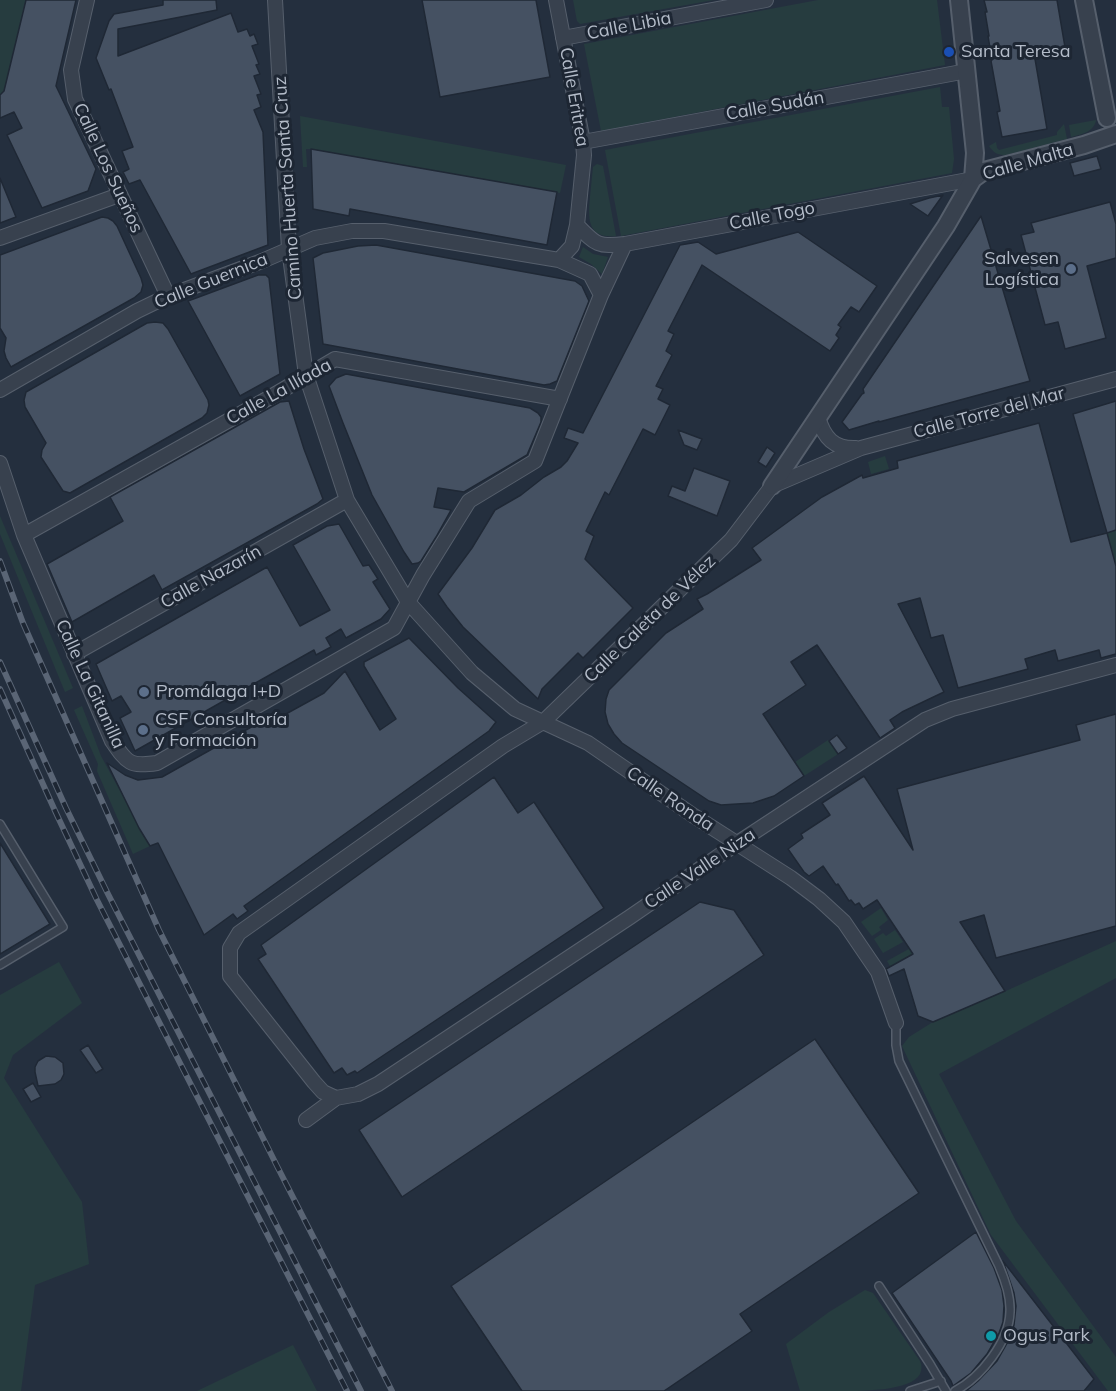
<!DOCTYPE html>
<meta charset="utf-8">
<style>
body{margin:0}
canvas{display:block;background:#242f3e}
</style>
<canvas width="1116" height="1391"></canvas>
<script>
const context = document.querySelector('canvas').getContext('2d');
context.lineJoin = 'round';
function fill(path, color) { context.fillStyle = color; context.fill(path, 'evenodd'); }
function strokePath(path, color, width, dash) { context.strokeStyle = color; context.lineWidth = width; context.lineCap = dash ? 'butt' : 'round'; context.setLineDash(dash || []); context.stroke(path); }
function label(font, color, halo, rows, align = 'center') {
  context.font = font + ' Mulish,sans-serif'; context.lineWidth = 6; context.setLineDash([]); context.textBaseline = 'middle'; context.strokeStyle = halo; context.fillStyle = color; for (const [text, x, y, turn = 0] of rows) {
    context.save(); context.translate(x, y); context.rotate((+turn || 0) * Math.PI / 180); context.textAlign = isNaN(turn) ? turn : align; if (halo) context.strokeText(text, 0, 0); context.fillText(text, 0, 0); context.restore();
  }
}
const green = new Path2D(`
 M0 0H26L4 91 0 95Z
 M573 0H714L580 24 577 21Z
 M818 0H937L945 65 601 131 584 44Z
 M940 87 942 107H949L954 159 952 173 621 236 605 150Z
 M300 116 566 165 560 193 311 149H306L307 167H303Z
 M1096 120C1094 132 1082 134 1071 137L1069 125Z
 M1064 124 1067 139 1006 155C997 155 994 153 989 146L996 142 997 148 999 150 1057 135V132Z
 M597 164 603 166 616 236C587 239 588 218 590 197 591 187 592 177 593 167Z
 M583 247 593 254 608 257 602 274 591 264 579 257Z
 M885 456 889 469 871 474 868 462Z
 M0 516 73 688 65 692 0 534Z
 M1116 530V566L1107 533Z
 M82 706 101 756 150 846 133 854 97 771 98 764 74 710Z
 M828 740 838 754 804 776 795 762Z
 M881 908 888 920 879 927 881 930 872 936 861 922Z
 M962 926 893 965 890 966 887 961 947 928Z
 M895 930 903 942 883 953 874 939 883 933 886 936Z
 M1116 941V978L939 1074 1016 1221 1116 1357V1391H1108L991 1235 902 1046 909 1037 933 1022 1006 991Z
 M59 962 82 1003 13 1055 4 1078 82 1202 89 1264 35 1285 21 1391H0V995Z
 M865 1290 873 1293 920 1361C922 1365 922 1369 920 1374 911 1391 862 1391 842 1391 828 1391 814 1391 800 1391L786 1344 829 1312Z
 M293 1345 317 1391H197Z`);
const building = new Path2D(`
 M26 0H76L56 86 96 169 88 191 42 208 7 135 22 128 14 112 0 118V95L4 91Z
 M163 0H216L217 10 118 29V56L231 13 238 32 247 29 250 36 254 34 258 44 252 46 259 64 256 65 260 74 254 76 261 94 257 95 261 107 254 110 263 132 268 245 191 274 140 180 129 184 123 172 129 169 122 151 133 147 111 89 109 90 96 58 109 21 114 14 163 5Z
 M422 0H536L550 77 440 97Z
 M984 0H1057L1065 47 1034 53 1047 129 1002 137 997 112 1000 111 991 61 992 60 988 36H989L985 12H987Z
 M311 149 557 192 547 245 350 209 349 216 313 209Z
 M1097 156 1101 169 1074 176 1070 163Z
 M0 178 16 217 0 223Z
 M943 195 928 216 910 204 929 198Z
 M1110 202 1116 224V258L1087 266 1106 338 1065 349 1058 322 1045 325 1021 235 1034 232 1031 223Z
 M981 216 1030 381 879 422V421L849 430 842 422 862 394 864 393 863 389Z
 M102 217 108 218 113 221 117 226 141 278 143 285 141 292 134 298 11 367 6 358 4 351 6 338 0 328V255Z
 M798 232 877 286 859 312 851 307 838 325 841 327 836 335 839 338 830 351 702 265 668 331 674 334 666 351 672 355 656 386 663 389 658 399 670 405 655 435 643 429 609 495 605 492 586 531 594 536 585 559 633 608 583 658 578 653 542 689 538 699 463 627 447 607 438 594 472 548 495 510 521 495 544 477 561 467 567 461 578 443 564 438 568 428 583 433 680 245 698 242 716 254Z
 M376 245 575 281 582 286 589 301 557 381 550 384 544 385 323 344 313 258 323 253 358 246Z
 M258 275H266L269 278 280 374 240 396 188 301Z
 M155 322 163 323 168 329 208 400 209 405 207 413 202 418 70 493 63 491 41 457 42 450 46 443 25 407 24 400 26 392 147 323Z
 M346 374 530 408 538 413 541 417V422L527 455 464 492 438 488 434 507 451 510 436 537 421 561 418 563 412 564 404 552 372 495 343 423 329 386 336 378Z
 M289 401 304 449 323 499 317 504 162 590 154 575 72 622 47 564 123 521 110 497 280 402Z
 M1116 401V530L1107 533 1073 414Z
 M1039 423 1071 542 1107 533 1116 566V654L1101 658 1099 650 1058 661 1055 650 1025 659 1028 669 958 688 943 635 931 638 920 598 898 604 944 692 902 712 890 720 895 728 880 738 817 645 791 662 806 685 763 714 804 776 774 796 753 803 721 805 709 801 622 743 614 734 608 724 605 712 606 699 609 690 666 633 703 609 697 599 707 594 761 560 752 548 822 497 862 475 863 478 898 468 897 461Z
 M678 430 702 439 697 450 684 445Z
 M767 447 775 453 766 467 758 462Z
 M694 468 730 481 717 516 668 496 672 486 685 491Z
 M339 524 363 566 369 565 378 579 373 582 390 609 381 619 346 638 341 629 326 638 331 647 316 655 314 650 135 751 120 718 131 712 121 696 112 701 96 664 267 567 300 626 330 610 293 545 327 526Z
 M409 638 458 688 496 722 489 731 244 906 248 911 237 919 233 914 204 935 158 843 150 846 139 828 107 763 125 775 138 780 162 777 262 721 284 715 324 693 345 671 380 730 396 719 364 666V662Z
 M1116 714V926L996 958 984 915 960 922 1005 991 933 1022 918 1016 904 969 889 976 886 969 913 954 877 900 863 909 859 903 855 905 851 900 849 901 838 884 836 885 823 866 809 876 804 872 788 849 803 838 801 834 830 815 822 803 864 776 913 850 897 789 1080 740 1076 725Z
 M837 735 847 748 838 754 829 741Z
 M494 777 518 813 534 802 604 908 357 1073 355 1071 347 1075 342 1068 334 1073 258 959 266 954 261 945Z
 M0 843 50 924 0 954Z
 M700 902 734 910 764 955 402 1197 359 1130Z
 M815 1039 919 1193 740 1314 752 1331 664 1391H522L451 1286Z
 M88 1045 103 1069 96 1073 80 1050Z
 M46 1056 55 1057 63 1063 64 1074 61 1080 55 1084 38 1086 35 1072V1067L38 1061Z
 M33 1083 41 1097 31 1102 23 1089Z
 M976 1232 994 1268 1002 1290 1004 1306 1003 1322 999 1333 987 1354 971 1373 953 1386 951 1381 892 1293Z
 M1003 1261 1094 1379 1084 1391H966L978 1381 997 1361 1010 1338 1014 1325 1016 1306 1014 1293Z`);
const service = new Path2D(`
 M0 824 63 927 0 965
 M896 1023V1045L899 1061 999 1266C1005 1280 1011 1296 1010 1312 1009 1342 981 1377 955 1391
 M879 1286 930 1364 946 1391
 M910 1391 941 1381`);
const minor = new Path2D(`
 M87 0 71 70 75 99 168 296
 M275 0 289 249 306 375 347 500 408 602 472 673 515 709 588 743 694 816 791 878 819 899 844 922 878 972 896 1023
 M556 0 583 142 584 155 577 225 572 246 559 260
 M563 38 766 0
 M583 142 967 71
 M577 225C596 245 598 247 625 244L973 179
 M0 238 119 195
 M601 295 625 244
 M0 390 137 311 168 296 262 261 315 238 352 231H384L559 260 590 274 601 295 535 461 469 501 423 575 394 628 157 763C130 767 127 763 112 741L24 535 0 463
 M818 417C824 438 834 449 856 448
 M24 535 274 395 335 359 560 399
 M74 654 347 500
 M336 1098 323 1092 314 1082 230 976V948L239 933 503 746 543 722 731 540 772 486 861 448 1116 379
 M306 1120 336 1098 358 1094 378 1084 630 917 736 844 925 720 952 709 1116 665`);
const tertiary = new Path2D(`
 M1084 0 1107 118
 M973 179 984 171 1084 145 1116 134
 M772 486 946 226 973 179 975 153 959 0`);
const rail = new Path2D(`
 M0 561 23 623 159 930 277 1166 392 1391
 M0 662 66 808 108 894 361 1391
 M0 689 56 813 97 900 347 1391`);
const markers = [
 [949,52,6,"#1a4fb4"],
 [1071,269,6,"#5c6f8a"],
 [144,692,6,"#5c6f8a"],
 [143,730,6,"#5c6f8a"],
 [991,1336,6,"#0f9aa8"]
];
const streetNames = [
 ["Calle Libia",629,26,-11],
 ["Calle Eritrea",574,97,80],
 ["Calle Sudán",775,106,-10],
 ["Calle Malta",1028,162,-16],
 ["Calle Los Sueños",108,168,65],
 ["Camino Huerta Santa Cruz",288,188,-94],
 ["Calle Togo",772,216,-11],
 ["Calle Guernica",211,281,-22],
 ["Calle La Ilíada",279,392,-29],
 ["Calle Torre del Mar",989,413,-15],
 ["Calle Nazarín",211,577,-29],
 ["Calle Caleta de Vélez",650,619,-44],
 ["Calle La Gitanilla",90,684,65],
 ["Calle Ronda",670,799,34],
 ["Calle Valle Niza",700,869,-34]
];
const poiNames = [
 ["Santa Teresa",961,52],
 ["Salvesen",1059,259,"right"],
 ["Logística",1059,280,"right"],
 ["Promálaga I+D",156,692],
 ["CSF Consultoría",155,720],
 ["y Formación",155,741],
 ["Ogus Park",1003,1336]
];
fill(green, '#263c3f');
fill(building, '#455162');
strokePath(building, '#1f2835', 1.5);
strokePath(service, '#565f6c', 10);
strokePath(minor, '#565f6c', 16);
strokePath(tertiary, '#565f6c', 20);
strokePath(service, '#38414e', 7);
strokePath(minor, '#38414e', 14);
strokePath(tertiary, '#38414e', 16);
strokePath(rail, '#5a6575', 6);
strokePath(rail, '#1d2633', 4, [11]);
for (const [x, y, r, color] of markers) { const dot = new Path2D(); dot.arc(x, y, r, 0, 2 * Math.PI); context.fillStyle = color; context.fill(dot); strokePath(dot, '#1d2633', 2); }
label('18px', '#b4bcc9', '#1d2633', streetNames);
label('18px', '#b4bcc9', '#1d2633', poiNames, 'left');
</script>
